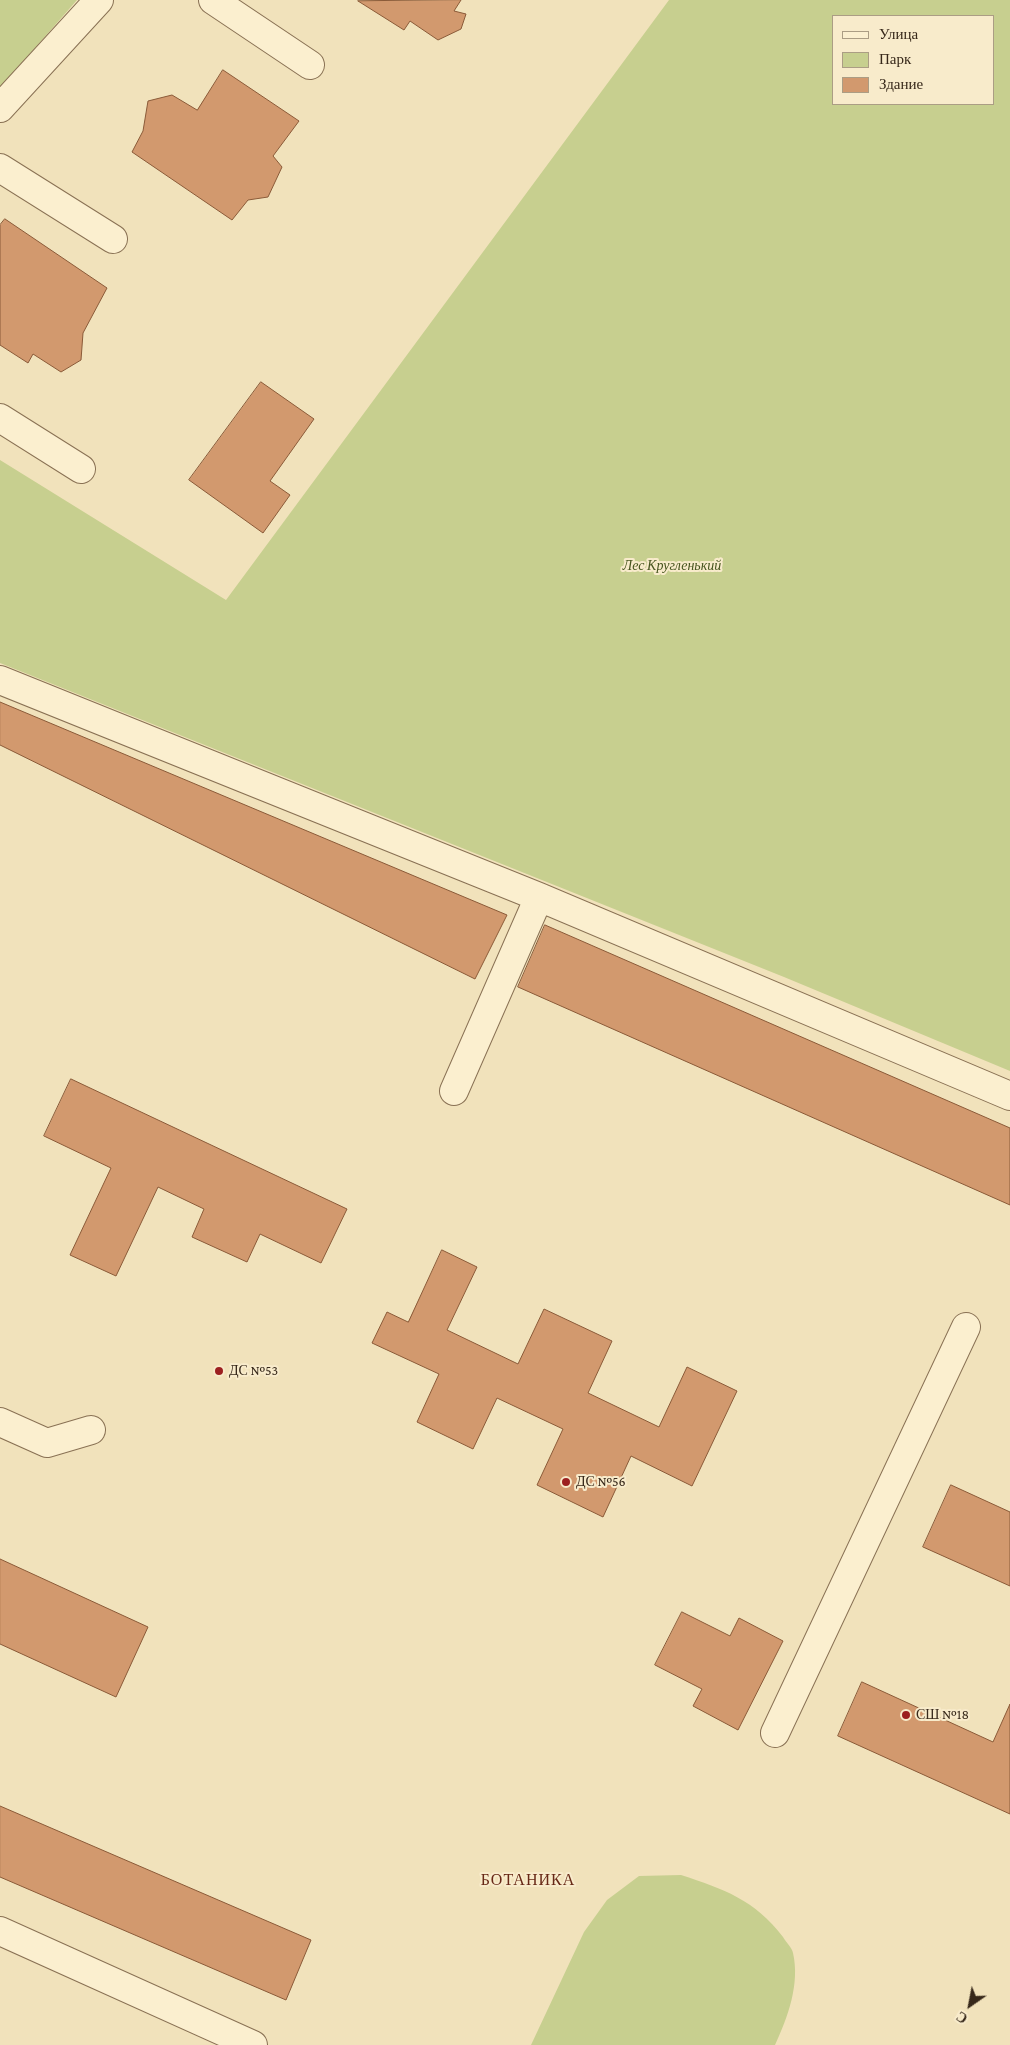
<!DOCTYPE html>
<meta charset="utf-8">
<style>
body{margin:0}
#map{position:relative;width:1010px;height:2045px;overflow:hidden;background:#f1e2bb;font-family:"Crimson Pro",serif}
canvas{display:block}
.legend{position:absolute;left:832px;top:15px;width:162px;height:90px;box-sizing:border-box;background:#f8ebcb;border:1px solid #ab9d84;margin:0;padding:6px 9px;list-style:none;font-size:15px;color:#37281a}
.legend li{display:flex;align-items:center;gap:10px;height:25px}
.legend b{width:25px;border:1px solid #ab9d84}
.north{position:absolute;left:945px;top:1980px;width:50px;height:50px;-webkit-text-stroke:4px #f8ebcb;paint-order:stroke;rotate:213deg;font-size:14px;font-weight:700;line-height:20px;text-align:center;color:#37281a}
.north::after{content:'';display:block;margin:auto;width:18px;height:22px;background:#37281a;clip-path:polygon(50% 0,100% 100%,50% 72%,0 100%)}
</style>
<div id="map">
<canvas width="1010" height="2045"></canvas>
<ul class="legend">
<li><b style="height:6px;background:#fbefcf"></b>Улица</li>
<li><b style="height:14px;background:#c7cf8f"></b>Парк</li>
<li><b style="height:14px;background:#d2996e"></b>Здание</li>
</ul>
<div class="north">С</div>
</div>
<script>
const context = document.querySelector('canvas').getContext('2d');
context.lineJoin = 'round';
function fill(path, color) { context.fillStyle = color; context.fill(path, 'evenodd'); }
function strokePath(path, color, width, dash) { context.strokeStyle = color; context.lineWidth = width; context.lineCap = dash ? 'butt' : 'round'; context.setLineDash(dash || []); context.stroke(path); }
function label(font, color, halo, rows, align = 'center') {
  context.font = font + ' "Crimson Pro",serif'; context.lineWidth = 4; context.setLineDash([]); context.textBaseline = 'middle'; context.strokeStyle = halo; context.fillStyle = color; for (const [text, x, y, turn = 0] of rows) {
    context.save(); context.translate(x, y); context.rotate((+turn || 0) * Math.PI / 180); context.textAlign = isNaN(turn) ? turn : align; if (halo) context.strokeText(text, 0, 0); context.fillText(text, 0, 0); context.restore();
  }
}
const green = new Path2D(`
 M0 0H77L0 88Z
 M669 0H1010V1071L784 977 0 663V460L226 600ZM834 16H994V104H834Z
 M681 1875C724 1889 755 1900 783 1937 786 1942 792 1948 793 1953 800 1984 788 2017 775 2045H531L584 1932 607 1900 639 1876Z`);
const building = new Path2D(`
 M461 0 454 11 466 14 461 29 438 40 410 21 404 30 358 1Z
 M223 70 299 121 273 156 282 167 268 197 248 200 232 220 132 152 143 131 148 101 172 95 197 110Z
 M5 219 107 288 83 333 81 360 61 372 33 354 28 363 0 345V225Z
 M261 382 314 419 270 481 290 495 263 533 189 480Z
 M0 702 507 915 475 979 0 745Z
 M545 925 1010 1128V1205L518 987Z
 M71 1079 347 1209 321 1263 260 1234 247 1262 192 1237 204 1209 158 1187 116 1276 70 1255 111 1168 44 1136Z
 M442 1250 477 1267 447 1330 518 1364 544 1309 612 1341 588 1393 659 1427 687 1367 737 1391 692 1486 631 1456 603 1517 537 1485 563 1429 497 1398 473 1449 417 1422 439 1374 372 1343 387 1312 408 1322Z
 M951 1485 1010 1512V1586L923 1547Z
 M0 1559 148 1627 116 1697 0 1644Z
 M682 1612 730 1636 739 1618 783 1641 738 1730 693 1706 702 1689 655 1665Z
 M862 1682 993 1742 1010 1704V1814L838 1736Z
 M0 1806 311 1940 286 2000 0 1877Z`);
const minor = new Path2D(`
 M213 0 310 65
 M0 108 99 0
 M0 168 113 239
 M0 418 81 469
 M0 680 539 897 1010 1096
 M454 1091 539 897
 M0 1422 47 1443 91 1430
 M775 1733 966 1327
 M0 1931 253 2045`);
const markers = [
 [219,1371,5,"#9c2020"],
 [566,1482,5,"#9c2020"],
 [906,1715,5,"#9c2020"]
];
const parkNames = [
 ["Лес Кругленький",672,566]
];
const poiNames = [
 ["ДС №53",229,1371],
 ["ДС №56",576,1482],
 ["СШ №18",916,1715]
];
const quarterNames = [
 ["БОТАНИКА",528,1880]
];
fill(green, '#c7cf8f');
fill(building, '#d2996e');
strokePath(building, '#8a5a38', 1);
strokePath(minor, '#897154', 30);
strokePath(minor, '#fbefcf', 28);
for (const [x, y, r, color] of markers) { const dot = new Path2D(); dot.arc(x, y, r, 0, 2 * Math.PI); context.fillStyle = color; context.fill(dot); strokePath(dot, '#f8ebcb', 2); }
label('italic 14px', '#47551f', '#f8ebcb', parkNames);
label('14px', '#37281a', '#f8ebcb', poiNames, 'left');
context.letterSpacing = '1px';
label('16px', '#672816', '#f8ebcb', quarterNames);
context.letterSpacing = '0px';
</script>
